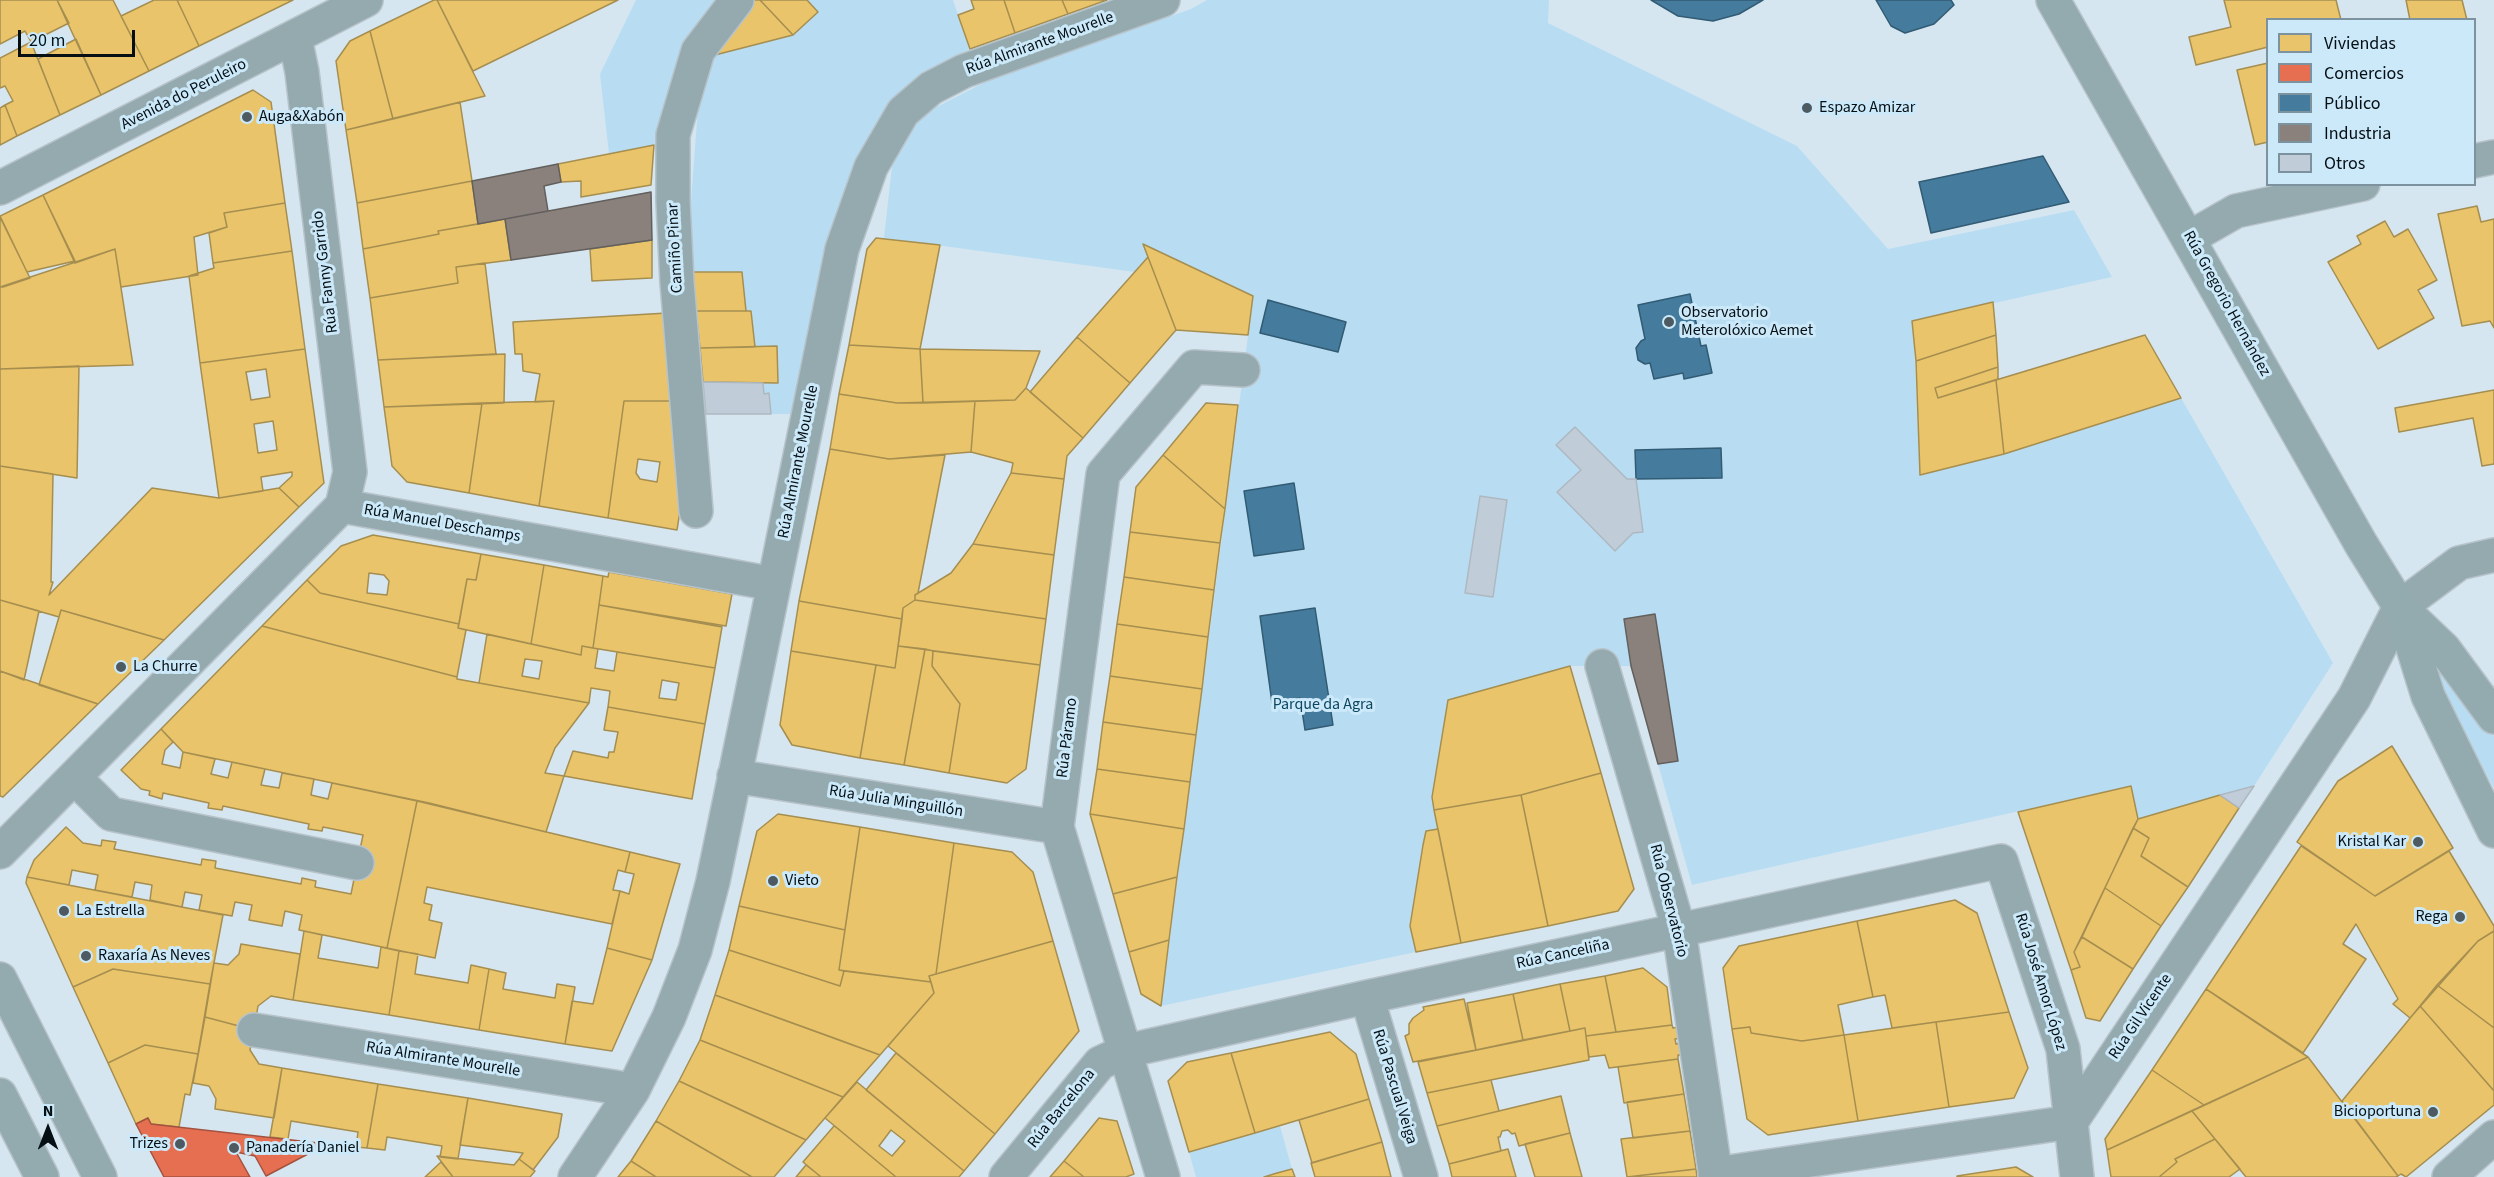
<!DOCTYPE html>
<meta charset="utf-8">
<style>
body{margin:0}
#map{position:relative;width:2494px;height:1177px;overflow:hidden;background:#d6e6f0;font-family:"Source Sans 3",sans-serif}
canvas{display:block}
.legend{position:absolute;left:2266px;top:18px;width:210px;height:168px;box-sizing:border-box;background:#cce9fa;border:2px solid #7c929e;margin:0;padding:8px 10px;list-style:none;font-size:18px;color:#050f14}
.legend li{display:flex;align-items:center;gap:12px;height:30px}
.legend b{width:30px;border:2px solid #7c929e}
.north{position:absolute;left:18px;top:1099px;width:60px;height:60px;-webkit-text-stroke:4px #cce9fa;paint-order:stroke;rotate:0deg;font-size:16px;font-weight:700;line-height:24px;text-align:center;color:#050f14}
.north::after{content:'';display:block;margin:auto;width:21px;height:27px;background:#050f14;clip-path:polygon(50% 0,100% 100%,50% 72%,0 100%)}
.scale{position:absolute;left:18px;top:30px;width:117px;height:27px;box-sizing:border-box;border:3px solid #050f14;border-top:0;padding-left:8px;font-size:18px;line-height:21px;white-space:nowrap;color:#050f14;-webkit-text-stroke:4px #cce9fa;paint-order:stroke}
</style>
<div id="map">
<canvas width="2494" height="1177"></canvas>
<ul class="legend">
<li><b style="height:16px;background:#e9c46a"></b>Viviendas</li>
<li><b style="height:16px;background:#e76f51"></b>Comercios</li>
<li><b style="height:16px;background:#457b9d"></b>Público</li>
<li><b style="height:16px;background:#8a817c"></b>Industria</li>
<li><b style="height:16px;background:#c0ccd8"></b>Otros</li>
</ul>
<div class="north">N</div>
<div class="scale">20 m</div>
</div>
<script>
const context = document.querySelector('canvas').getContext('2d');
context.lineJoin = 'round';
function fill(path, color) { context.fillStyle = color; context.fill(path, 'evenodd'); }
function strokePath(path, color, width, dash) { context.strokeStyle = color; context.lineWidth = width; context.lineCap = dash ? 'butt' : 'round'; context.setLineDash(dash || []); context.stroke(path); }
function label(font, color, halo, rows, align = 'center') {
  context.font = font + ' "Source Sans 3",sans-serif'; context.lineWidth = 6; context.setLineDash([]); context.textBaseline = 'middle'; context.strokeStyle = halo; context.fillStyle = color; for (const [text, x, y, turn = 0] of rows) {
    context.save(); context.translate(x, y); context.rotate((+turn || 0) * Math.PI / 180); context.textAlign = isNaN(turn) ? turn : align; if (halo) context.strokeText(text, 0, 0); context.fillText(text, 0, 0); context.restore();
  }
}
const green = new Path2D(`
 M636 0H716L712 15 687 57 654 145 609 154 600 74Z
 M807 0H953L970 49 939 65 903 96 794 414H771L769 394H764L763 383H778L777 346 755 347 751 312 746 311 742 272H693L691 201 698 108 715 55 793 35 818 12Z
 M1207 0H1549L1548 23 1797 146 1888 249 2074 210 2112 277 1913 321 1920 475 2004 454 2181 398 2333 663 2254 786 2138 819 2130 786 1692 885 1658 764 1678 760 1655 614 1624 619 1631 666H1570L1448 700 1432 797 1438 829 1426 831 1410 926 1416 952 1161 1006 1253 297 1144 245 1148 257 1135 272 884 238 892 166 921 115 989 80 1191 9Z
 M2424 640 2494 736V788L2429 668Z
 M1280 1126 1292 1169 1264 1177H1196L1189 1152Z`);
const homes = new Path2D(`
 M0 0H57L69 23 31 42 25 31 0 44Z
 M57 0H113L149 71 101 95Z
 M154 0H177L199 46 149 71 121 16Z
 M177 0H293L199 46Z
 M434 0H437L485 96 393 119 370 31Z
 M437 0H618L473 71Z
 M751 0H760L793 35 715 55Z
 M760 0H807L818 12 793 35Z
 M971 0H1004L1015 33 970 49 958 15 974 9Z
 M1004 0H1062L1068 14 1015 33Z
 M1062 0H1107L1068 14Z
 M2224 0H2336L2341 20H2268V47L2196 65 2189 37 2231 27Z
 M2406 0H2462L2467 20H2410Z
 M370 31 393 119 346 130 336 61 350 41Z
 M76 39 101 95 60 115 38 59Z
 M31 42 60 115 17 136 5 105 13 101 5 86 0 88V58Z
 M2268 63V142L2255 145 2237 70Z
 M253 90 271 102 285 203 224 213 227 227 194 237 198 275 121 287 115 249 75 263 43 195Z
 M460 102 472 181 357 203 346 130Z
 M5 105 17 136 0 145V108Z
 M654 145 651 185 581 197V181L561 182 558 164Z
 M472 181 478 224 438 231 439 234 363 249 357 203Z
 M43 195 75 261 27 272 0 216Z
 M285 203 292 251 213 263 209 233 227 227 224 213Z
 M2477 206 2481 222 2494 219V328L2490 321 2462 326 2438 214Z
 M0 217 30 278 3 287H0Z
 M505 219 511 260 456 267 458 283 370 298 363 249 439 234 438 231Z
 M2385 221 2394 237 2408 229 2437 280 2418 290 2434 318 2378 349 2328 262 2361 244 2357 236Z
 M876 238 940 245 920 349 849 345 867 249Z
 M652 240V278L592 281 590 249Z
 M1143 244 1253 296 1248 335 1176 330Z
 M115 249 133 365 0 369V287Z
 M292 251 305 349 200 363 189 276 214 268 213 263Z
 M1148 257 1176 330 1130 383 1077 337Z
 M485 263 496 354 378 360 370 298 458 283 456 267Z
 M693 272H742L746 311H696Z
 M1993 302 1996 335 1916 361 1912 321Z
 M696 311H751L755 347 700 348Z
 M667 313 673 401H624L608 518 539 506 554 401 535 402 540 374 523 371 522 354H515L513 322Z
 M1996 335 1998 367 1935 388 1938 398 1996 380 2004 454 1920 475 1916 361Z
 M2145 335 2181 398 2004 454 1996 380Z
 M1077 337 1130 383 1083 438 1030 392Z
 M849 345 920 349 923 403H897L839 394Z
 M777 346 778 383 703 382 700 348Z
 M305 349 324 483 299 507 279 488 292 476V472L261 477 263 491 219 498 200 363ZM266 369 270 397 251 400 246 372ZM273 421 277 450 258 453 254 424Z
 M920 349 1040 351 1026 388 1015 400 923 403Z
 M505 354 504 403 384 407 378 360Z
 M79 366 77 478 0 466V369Z
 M1998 367V379L1938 398 1935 388Z
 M1026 388 1083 438 1067 456 1064 479 1011 473 1013 463 971 452 975 401 1015 400Z
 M2494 390V464L2482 466 2473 418 2399 432 2395 408Z
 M839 394 897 403 975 401 971 452 889 459 830 449Z
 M554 401 539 506 469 493 482 403Z
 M624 401H673L680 511 677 530 608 518ZM638 459 660 462 657 482 640 479 636 473Z
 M482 403 469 493 407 482 392 466 384 407Z
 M1206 403 1238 405 1225 509 1163 455Z
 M830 449 889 459 945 455 918 593 915 595V600L903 608 902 619 799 601Z
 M1163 455 1225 509 1220 543 1130 532 1136 487Z
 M0 466 53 474 51 582H53L49 595 152 488 219 498 279 488 299 507 164 640 61 610 59 617 0 600Z
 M1011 473 1064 479 1054 555 973 544Z
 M1130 532 1220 543 1214 590 1124 577Z
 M373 535 481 554 476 580 467 579 459 624 320 593 307 580 341 546ZM369 573 384 575 389 581 387 595 367 593Z
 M973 544 1054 555 1046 619 915 600V595L951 573Z
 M481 554 544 565 531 644 458 628 467 579 476 580Z
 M544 565 603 576 593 648 582 646 581 655 531 644Z
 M609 572 732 594 726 626 599 605 603 576 608 577Z
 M1124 577 1214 590 1208 637 1117 624Z
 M307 580 320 593 459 624 458 628 466 630 457 677 262 626Z
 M0 600 39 611 24 680 0 671Z
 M915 600 1046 619 1040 665 898 646 903 608Z
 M799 601 902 619 895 668 791 651Z
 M599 605 722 627 715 668 593 648Z
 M61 610 89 618 164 640 98 704 39 685Z
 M1117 624 1208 637 1202 689 1110 676Z
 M262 626 457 677V679L589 703 555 748 545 773 564 776 546 832 429 803 183 752 161 729Z
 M487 634 581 655 582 646 598 649 595 668 614 671 617 652 715 668 705 724 608 707 610 691 591 688 589 703 479 683ZM525 659 542 661 539 679 522 676ZM662 680 679 683 676 700 659 698Z
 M898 646 925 649 904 765 860 758 876 665 895 668Z
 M925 649 933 651 932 666 960 704 949 773 904 765Z
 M791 651 876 665 860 758 792 745 780 725Z
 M933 651 1040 665 1026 769 1007 783 949 773 960 704 932 666Z
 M1570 666 1601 773 1521 795 1434 810 1432 797 1448 700Z
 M0 671 98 704 3 797 0 796Z
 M1110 676 1202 689 1196 735 1103 722Z
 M608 707 705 724 692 799 564 776 573 751 608 758 609 752H614L618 732 604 730Z
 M1103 722 1196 735 1190 782 1097 769Z
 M161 729 173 742 165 750 162 764 180 768 183 752 215 759 211 774 228 778 232 762 265 769 261 785 279 788 282 773 314 779 311 795 328 799 332 783 417 801 387 948 299 930 302 915 285 911 282 926 249 920 252 905 235 902 232 916 199 910 202 895 185 892 182 907 150 900 152 885 135 882 132 897 95 890 98 875 72 870 69 885 27 877 34 860 66 827 83 843 101 846 102 840 116 842 114 849 201 865 202 859 216 861 215 868 301 884 302 878 316 881 315 887 351 894 363 835 323 827 322 831 308 829 309 824 223 806 222 810 208 808 209 803 163 793 162 799 149 795 150 791 141 789 121 770Z
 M2392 746 2453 848 2375 896 2297 842 2338 781Z
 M1097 769 1190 782 1184 829 1090 814Z
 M1601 773 1634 889 1618 911 1548 926 1521 795Z
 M2131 786 2138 819 2074 952 2080 967 2071 970 2018 812Z
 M1521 795 1548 926 1461 943 1434 810Z
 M2220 795 2239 808 2188 887 2141 856 2149 838 2133 828 2138 819Z
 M417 801 630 852 625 872 618 870 613 890 620 891 612 924 427 887 424 903 432 905 429 920 442 923 435 958 387 948Z
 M778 814 860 827 845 930 739 906 757 831Z
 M1090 814 1184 829 1177 877 1113 894Z
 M860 827 954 843 936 974 929 976 931 982 839 970Z
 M2133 828 2149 838 2141 856 2188 887 2161 926 2105 888Z
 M1438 829 1461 943 1416 952 1410 926 1423 845 1426 831Z
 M954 843 1012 852 1033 872 1053 941 936 974Z
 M2301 846 2375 896 2449 851 2494 926V931L2478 941 2410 1018 2393 1004 2398 999 2356 924 2343 944 2366 959 2303 1053 2206 989Z
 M630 852 680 864 652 960 607 948 620 891 629 894 634 874 625 872Z
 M27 877 223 915 210 984 113 969 73 987 26 883Z
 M1177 877 1169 940 1129 952 1113 894Z
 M2105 888 2161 926 2133 969 2082 937Z
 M1955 900 1977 913 2009 1012 1892 1028 1885 995 1873 997 1857 921Z
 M739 906 845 930 839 970 844 971 840 986 729 950Z
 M1857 921 1873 997 1838 1005 1844 1035 1802 1041 1751 1033 1750 1027 1732 1029 1723 968 1739 946Z
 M304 931 322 935 318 958 378 968 381 947 399 951 389 1015 293 1000Z
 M2494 931V1028L2437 985 2478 941Z
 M2082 937 2133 969 2100 1021 2086 1018 2071 970 2080 967 2074 952Z
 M1169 940 1161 1006 1141 994 1129 952Z
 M1053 941 1079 1031 995 1134 888 1046 934 993 929 976Z
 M241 944 300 954 293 1000 271 996 258 1006 254 1030 205 1017 214 963 228 965 239 954Z
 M607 948 652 960 612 1051 565 1044 572 1001 593 1004Z
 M729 950 840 986 844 971 931 982 934 993 880 1055 715 995Z
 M399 951 418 954 415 974 468 983 471 965 489 969 479 1030 389 1015Z
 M1643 968 1667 987 1672 1025 1616 1032 1605 976Z
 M113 969 210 984 198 1054 145 1045 108 1063 73 987Z
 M489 969 506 973 503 989 555 998 557 984 575 987 565 1044 479 1030Z
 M1605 976 1616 1032 1586 1036 1585 1028 1570 1031 1560 984Z
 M1560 984 1570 1031 1523 1040 1513 994Z
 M2437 985 2494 1028V1091L2420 1006Z
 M2206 989 2219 998 2308 1057 2204 1105 2152 1070Z
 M1513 994 1523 1040 1476 1050 1467 1003Z
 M715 995 834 1038 880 1055 843 1097 700 1040Z
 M1464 999 1476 1050 1413 1062 1405 1036 1409 1034V1024L1413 1018 1424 1010 1423 1007Z
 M2420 1006 2494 1091V1105L2406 1177 2401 1174 2398 1176 2342 1101Z
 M2009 1012 2028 1068 2014 1098 1949 1107 1936 1022Z
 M205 1017 254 1030 250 1050 259 1064 282 1068 274 1118 215 1109 216 1099 209 1086 193 1083Z
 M1936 1022 1949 1107 1858 1121 1844 1035Z
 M1672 1025 1673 1028 1679 1027 1681 1038 1675 1039 1676 1044 1681 1043 1683 1055H1678V1059L1609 1068 1605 1055 1589 1057 1586 1036Z
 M1750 1027 1751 1033 1802 1041 1844 1035 1858 1121 1768 1135 1747 1119 1732 1029Z
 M1585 1028 1589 1060 1427 1093 1418 1062Z
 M1330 1032 1356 1054 1369 1099 1255 1133 1231 1053Z
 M700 1040 808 1083 843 1097 806 1140 679 1081Z
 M145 1045 198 1054 190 1095 185 1094 179 1127 151 1124 148 1118 136 1124 108 1063Z
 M896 1053 995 1134 964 1171 866 1090Z
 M1231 1053 1255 1133 1189 1152 1168 1081 1187 1062Z
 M2308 1057 2398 1176 2396 1177H2246L2192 1111Z
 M1678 1059 1684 1094 1624 1103 1618 1067Z
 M282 1068 378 1084 367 1148 356 1147 358 1132 291 1121 288 1139 270 1137Z
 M2152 1070 2204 1105 2107 1150 2105 1139Z
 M1491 1080 1499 1111 1437 1126 1427 1093Z
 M679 1081 743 1111 806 1140 774 1177H752L656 1121Z
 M857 1082 964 1171 959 1177H896L825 1118ZM891 1130 905 1141 892 1156 879 1146Z
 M378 1084 468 1098 458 1159 440 1157 442 1146 387 1137 385 1150 367 1148Z
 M1684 1094 1690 1131 1633 1138 1627 1102Z
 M1561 1096 1570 1133 1519 1146 1515 1133 1512 1134 1508 1130 1502 1131 1500 1137H1498L1501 1151 1449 1164 1437 1126Z
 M468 1098 562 1114 558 1137 533 1170 519 1159 523 1153 460 1145Z
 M1369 1099 1382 1142 1312 1163 1299 1120Z
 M2192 1111 2215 1139 2175 1159 2177 1162 2159 1177H2111L2107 1150Z
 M1099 1118 1117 1121 1134 1174 1126 1177H1084L1064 1161Z
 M656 1121 697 1145 752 1177H656L631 1161Z
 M834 1126 836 1127 896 1177H821L803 1162Z
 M1690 1131 1696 1169 1627 1177 1621 1139Z
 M1570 1133 1582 1177H1535L1525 1144Z
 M2215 1139 2240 1169 2229 1177H2159L2177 1162 2175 1159Z
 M1382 1142 1391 1177H1315L1311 1163Z
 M1508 1149 1516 1177H1452L1449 1164Z
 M437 1156 514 1165 519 1159 535 1171 530 1177H453Z
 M631 1161 656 1177H618Z
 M1064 1161 1084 1177H1050Z
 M441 1162 453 1177H425Z
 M806 1165 820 1176 821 1177H796Z
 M2016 1167 2033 1177H1957V1176Z
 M1292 1169 1295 1177H1264L1277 1173Z
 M1696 1169 1697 1177H1627L1688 1170Z`);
const shops = new Path2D(`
 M148 1118 151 1124 327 1144 266 1176 255 1156 236 1152 250 1177H164L136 1124Z`);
const public = new Path2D(`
 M1651 0H1763L1739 14 1713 21 1678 16Z
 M1876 0H1951L1954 5 1934 24 1905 33 1891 26Z
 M2043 156 2069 202 1931 233 1919 182Z
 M1690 294 1701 346 1706 345 1712 373 1684 379 1683 373 1654 379 1650 363 1645 364 1638 360 1636 348 1641 341 1645 339 1638 305Z
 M1268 300 1346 322 1338 352 1260 333Z
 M1721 448 1722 478 1636 479 1635 450Z
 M1294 483 1304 549 1254 556 1244 491Z
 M1315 608 1333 725 1305 730 1300 698 1272 703 1260 616Z`);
const industry = new Path2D(`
 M558 164 561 182 544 186 548 211 478 224 472 181Z
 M651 192 652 240 511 260 505 219Z
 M1655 614 1678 761 1658 764 1631 666 1624 619Z`);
const building = new Path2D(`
 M703 382 763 383 764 394 769 393 771 414H706Z
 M1575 427 1627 479H1636L1643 532 1633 533 1615 551 1557 492 1581 470 1556 445Z
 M1480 496 1507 500 1493 597 1465 593Z
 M2254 786 2239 808 2220 795Z`);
const street = new Path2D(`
 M295 38 302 72 350 472 342 506
 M2474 161 2494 157
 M0 188 366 0
 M2189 238 2236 211 2363 184
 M696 511 677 282 673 201V135L698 51 737 0
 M1602 666 1679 930 1716 1177
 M734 776 1057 827
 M75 778 111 814 357 863
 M0 852 342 506 774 584
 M1367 997 1421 1177
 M254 1030 633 1090
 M1715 1174 2071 1122 2354 698 2400 607 2459 563 2494 555
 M575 1177 633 1090 669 1017 695 950 713 881 751 698 842 249 871 167 903 112 931 88 964 71 1163 0
 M1006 1177 1100 1063 1126 1051 1367 997 2001 861 2063 1049 2077 1177
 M1163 1177 1057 827 1103 474 1194 367 1243 370
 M2449 1177 2494 1137`);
const secondary = new Path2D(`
 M2053 0 2361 544 2400 607 2444 649 2494 717
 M2402 612 2428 696 2494 831
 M0 979 100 1177
 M0 1095 42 1177`);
const markers = [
 [1807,108,6,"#4e5a61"],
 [247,117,6,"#4e5a61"],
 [1669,322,6,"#4e5a61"],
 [121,667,6,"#4e5a61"],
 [2418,842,6,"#4e5a61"],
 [773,881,6,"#4e5a61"],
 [64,911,6,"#4e5a61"],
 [2460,917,6,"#4e5a61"],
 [86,956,6,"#4e5a61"],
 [2433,1112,6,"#4e5a61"],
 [180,1144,6,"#4e5a61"],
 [234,1148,6,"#4e5a61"]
];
const streetNames = [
 ["Rúa Almirante Mourelle",1040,44,-20],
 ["Avenida do Peruleiro",184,95,-27],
 ["Camiño Pinar",676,248,-93],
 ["Rúa Fanny Garrido",326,272,-97],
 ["Rúa Gregorio Hernández",2226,304,61],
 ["Rúa Almirante Mourelle",799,462,-79],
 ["Rúa Manuel Deschamps",442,524,10],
 ["Rúa Páramo",1068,738,-83],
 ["Rúa Julia Minguillón",896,802,9],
 ["Rúa Observatorio",1668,901,76],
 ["Rúa Canceliña",1563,955,-12],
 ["Rúa José Amor López",2040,982,73],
 ["Rúa Gil Vicente",2141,1017,-56],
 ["Rúa Almirante Mourelle",443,1060,9],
 ["Rúa Pascual Veiga",1394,1087,73],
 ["Rúa Barcelona",1062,1109,-51]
];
const poiNames = [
 ["Espazo Amizar",1819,108],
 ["Auga&Xabón",259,117],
 ["Observatorio",1681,313],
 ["Meterolóxico Aemet",1681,331],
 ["La Churre",133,667],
 ["Kristal Kar",2406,842,"right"],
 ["Vieto",785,881],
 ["La Estrella",76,911],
 ["Rega",2448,917,"right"],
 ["Raxaría As Neves",98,956],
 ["Bicioportuna",2421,1112,"right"],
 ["Trizes",168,1144,"right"],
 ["Panadería Daniel",246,1148]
];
const parkNames = [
 ["Parque da Agra",1323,705]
];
fill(green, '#b8ddf3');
fill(homes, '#e9c46a');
strokePath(homes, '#a58e50', 1.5);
fill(shops, '#e76f51');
strokePath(shops, '#a3523f', 1.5);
fill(public, '#457b9d');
strokePath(public, '#325b74', 1.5);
fill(industry, '#8a817c');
strokePath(industry, '#625f5d', 1.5);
fill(building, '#c0ccd8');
strokePath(building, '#aeb8c1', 1.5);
strokePath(street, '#b7c3ca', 36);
strokePath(secondary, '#b7c3ca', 36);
strokePath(street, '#95aaaf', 33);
strokePath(secondary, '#93aaaf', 33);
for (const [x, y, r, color] of markers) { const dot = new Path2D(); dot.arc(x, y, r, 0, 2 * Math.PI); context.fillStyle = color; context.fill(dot); strokePath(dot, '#cce9fa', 2); }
label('16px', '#050f14', '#cce9fa', streetNames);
label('16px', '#050f14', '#cce9fa', poiNames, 'left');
label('16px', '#0b4560', '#cce9fa', parkNames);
</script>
